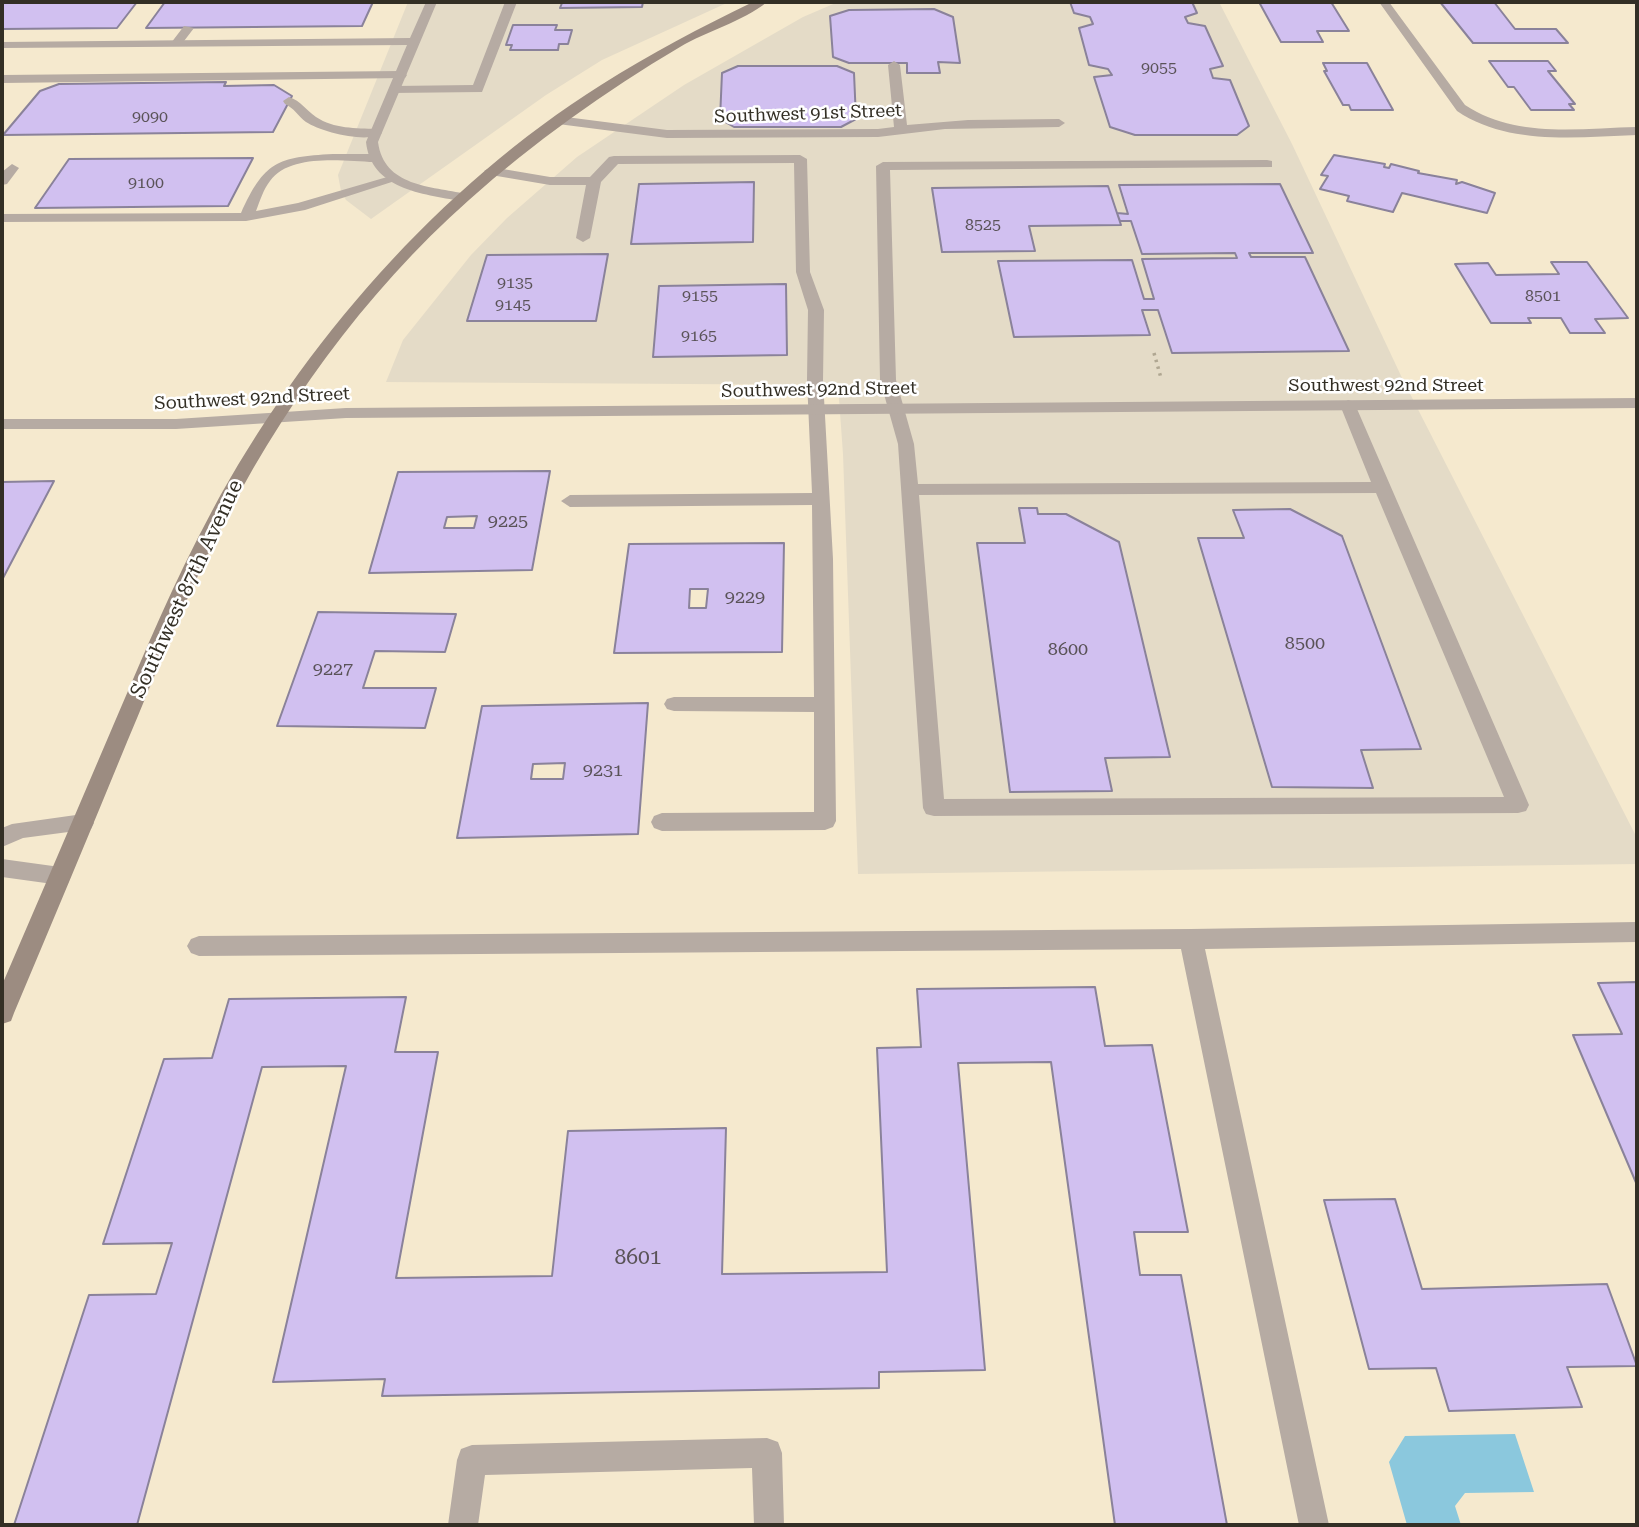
<!DOCTYPE html>
<style>
body{margin:0}
#map{position:relative;width:1639px;height:1527px;overflow:hidden;background:#f5e9ce;font-family:"Roboto Serif",serif}
canvas{display:block}
.frame{position:absolute;inset:0;border:4px solid #332f25;pointer-events:none}
</style>
<div id="map">
<canvas width="1639" height="1527"></canvas>
<div class="frame"></div>
</div>
<script>
const context = document.querySelector('canvas').getContext('2d');
context.lineJoin = 'round';
function fill(path, color) { context.fillStyle = color; context.fill(path, 'evenodd'); }
function strokePath(path, color, width, dash) { context.strokeStyle = color; context.lineWidth = width; context.lineCap = dash ? 'butt' : 'round'; context.setLineDash(dash || []); context.stroke(path); }
function label(font, color, halo, rows, align = 'center') {
  context.font = font + ' "Roboto Serif",serif'; context.lineWidth = 5; context.setLineDash([]); context.textBaseline = 'middle'; context.strokeStyle = halo; context.fillStyle = color; for (const [text, x, y, turn = 0] of rows) {
    context.save(); context.translate(x, y); context.rotate((+turn || 0) * Math.PI / 180); context.textAlign = isNaN(turn) ? turn : align; if (halo) context.strokeText(text, 0, 0); context.fillText(text, 0, 0); context.restore();
  }
}
const commercial = new Path2D(`
 M408 2H729L602 60 546 95 371 219 346 200 341 191 338 175Z
 M838 2H1219L1292 144 1403 380 1637 838V864L858 874 843 454 838 385 386 382 403 340 471 255 507 218 577 157 684 85 803 17Z`);
const water = new Path2D(`
 M1515 1434 1534 1492 1465 1493 1455 1506 1461 1525H1407L1389 1462 1405 1436Z`);
const building = new Path2D(`
 M2 2H137L117 28 2 29Z
 M165 2H373L362 26 146 28Z
 M643 2 642 7 560 8 562 3H547L663 2Z
 M1070 2H1192L1197 13 1185 17 1188 23 1205 26 1223 66 1210 69 1213 78 1230 80 1249 126 1237 135H1135L1110 127 1094 77 1112 75 1108 69 1089 65 1079 28 1093 24 1090 17 1074 13Z
 M1259 2H1331L1349 31H1317L1323 42H1281Z
 M1440 2H1494L1515 29H1556L1568 43H1473Z
 M934 9 953 17 960 63 938 62 940 73H907V63H849L833 57 830 16 849 10Z
 M513 25H557L555 30H572L568 44H559L558 50H510L512 45H506Z
 M1489 61H1548L1556 71H1548L1575 104H1569L1574 110H1531L1514 87H1508Z
 M1323 63H1367L1393 110H1351L1349 105H1343L1324 71H1327Z
 M738 66H837L854 73 856 119 841 127H734L720 119 722 73Z
 M226 82 224 86 274 85 292 96 273 132 3 135 40 91 59 84Z
 M1334 155 1385 164 1384 167 1389 168 1391 164 1419 171 1418 173 1457 180 1456 184 1462 182 1495 193 1487 213 1402 193 1393 212 1347 201 1349 196 1320 189 1328 176 1321 175Z
 M253 158 228 206 35 208 69 159Z
 M754 182 753 242 631 244 639 184Z
 M1280 184 1313 253H1249L1251 257H1305L1349 351 1172 353 1158 310H1142L1150 335 1014 337 998 261 1132 260 1144 299H1154L1142 259 1237 258 1235 253 1142 254 1131 221H1120L1117 213 1128 214 1119 185Z
 M1108 186 1121 225 1029 226 1035 251 942 252 932 188Z
 M608 254 596 321H467L487 255Z
 M1551 262H1587L1628 318 1595 319 1605 333H1570L1561 318H1528L1531 323H1491L1455 264 1488 263 1496 275 1559 274Z
 M786 284 787 355 653 357 659 286Z
 M550 471 532 570 369 573 398 472ZM477 516 474 528H444L447 517Z
 M54 481 2 580V482Z
 M1019 508H1037L1038 514H1066L1119 542 1170 757 1105 758 1112 791 1010 792 977 543H1025Z
 M1290 509 1342 536 1421 749 1361 750 1373 788 1272 787 1198 538H1244L1233 510Z
 M784 543 782 652 614 653 629 544ZM690 589H708L706 608H689Z
 M318 612 456 614 445 652 375 651 363 688H436L425 728 277 726Z
 M648 703 638 834 457 838 482 706ZM565 763 563 779H531L533 764Z
 M1637 982V1185L1573 1035 1622 1034 1598 983Z
 M1095 987 1105 1046 1152 1045 1188 1232H1134L1140 1275H1181L1227 1525H1115L1051 1062 958 1063 985 1370 879 1372V1388L382 1396 385 1379 273 1382 346 1066 262 1067 137 1525H14L89 1295 156 1294 172 1243 103 1244 164 1059 212 1058 229 999 406 997 395 1052H438L396 1278 552 1276 568 1131 726 1128 722 1274 887 1272 877 1048 921 1047 917 989Z
 M1395 1199 1422 1289 1607 1284 1637 1366 1567 1367 1582 1407 1449 1411 1436 1368 1369 1369 1324 1200Z`);
const path = new Path2D(`
 M1154 353 1161 378`);
const service = new Path2D(`
 M505 2H517L482 92 391 93V87L395 86 473 85Z
 M184 26 194 28 181 45H173L171 43Z
 M894 61 900 65 907 125 968 120 1059 119 1065 123 1059 127 945 129 878 137 667 138 558 124 552 120 558 116 667 130 878 129 894 127 888 65Z
 M401 71 407 75 405 78 2 83V75Z
 M289 97C301 101 306 110 316 117 334 129 356 128 376 129L382 133C369 144 321 132 306 122 298 116 294 108 285 104L283 101Z
 M333 154H374L381 158 374 162C344 161 290 153 270 181 263 190 260 201 256 211L298 203 394 175 401 179 305 210 246 221 2 222V214L241 213C264 162 277 157 333 154Z
 M800 155 807 159 810 272 824 310 823 380 833 559 836 821 833 827 825 830 662 831 654 828 651 822 654 816 662 813 814 812V712L674 711 667 709 664 704 667 699 674 697H814L812 505 570 507 561 501 570 495 812 493 807 380 808 310 796 272 794 163 618 164 601 182 590 238 583 242 576 238 586 185H550L491 175 484 171 491 167 550 177H590L609 157 614 156Z
 M1267 160 1272 161V167L890 170 896 380 914 444 918 484 1371 482 1340 405 1348 400 1354 402 1529 805 1526 811 1518 813 934 816 926 814 923 808 898 444 880 380 876 166 883 162ZM1376 493 1504 797 944 799 919 495Z
 M12 164 19 168 7 184 2 185V172Z
 M83 814 91 817 94 823 91 829 23 838 2 847V828L12 824Z
 M2 859 60 867 68 869 71 876 68 883 60 885 2 877Z
 M1637 922V942L1205 949 1329 1525H1299L1181 949 199 956 191 953 187 946 191 939 199 936 1191 929Z
 M767 1438 778 1442 782 1453 784 1525H754L752 1468 485 1475 478 1525H448L457 1460 461 1449 472 1445Z`);
const minor = new Path2D(`
 M426 2H437L378 142C384 187 431 186 466 194L468 197 461 201C422 194 371 189 366 142L407 45 2 48V42L410 38Z
 M1379 2H1389L1465 105C1516 139 1580 128 1637 127V135C1577 137 1509 146 1457 111Z
 M1637 398V408L346 418 176 429H2V419H176L346 408Z`);
const secondary = new Path2D(`
 M753 2H767C742 22 707 31 680 47 604 92 534 142 469 200 364 293 278 413 216 538 183 604 156 673 127 742 90 832 52 923 14 1013L11 1021 2 1024V985C39 899 76 813 113 726 144 654 174 581 212 511 303 343 439 187 601 85 650 54 701 27 753 2Z`);
const farNumbernames = [
 ["9055",1159,68],
 ["9090",150,117],
 ["9100",146,183],
 ["8525",983,225],
 ["9135",515,283],
 ["9155",700,296],
 ["8501",1543,296],
 ["9145",513,305],
 ["9165",699,336]
];
const farStreetnames = [
 ["Southwest 91st Street",808,114,-2],
 ["Southwest 92nd Street",1386,386],
 ["Southwest 92nd Street",819,390,-1],
 ["Southwest 92nd Street",252,399,-3]
];
const numberNames = [
 ["9225",508,522],
 ["9229",745,598],
 ["8500",1305,644],
 ["8600",1068,650],
 ["9227",333,670],
 ["9231",603,771]
];
const streetNames = [
 ["Southwest 87th Avenue",187,589,-65]
];
const nearNumbernames = [
 ["8601",638,1258]
];
fill(commercial, '#e4dbc7');
fill(water, '#8bc8dd');
fill(building, '#d1c0f0');
strokePath(building, '#8a829a', 2);
strokePath(path, '#b0a792', 3.5, [2.5, 4.5]);
fill(service, '#b6aba3');
fill(minor, '#b6aba3');
fill(secondary, '#9c8c81');
label('16px', '#5a5358', null, farNumbernames);
label('18px', '#332f25', '#fff', farStreetnames);
label('18px', '#5a5358', null, numberNames);
label('21px', '#332f25', '#fff', streetNames);
label('21px', '#5a5358', null, nearNumbernames);
</script>
